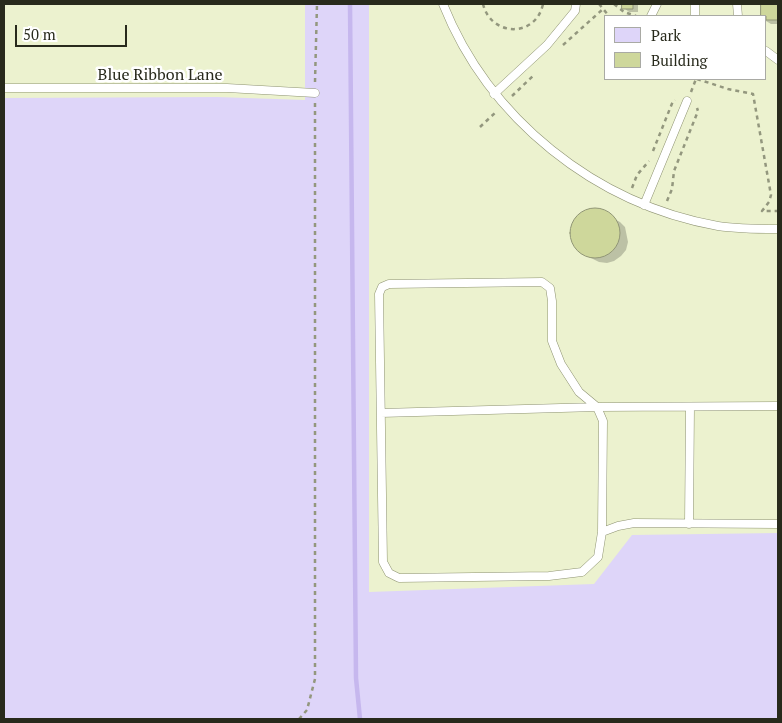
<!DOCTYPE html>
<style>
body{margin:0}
#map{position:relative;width:782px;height:723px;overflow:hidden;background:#ecf2cf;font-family:"PT Serif",serif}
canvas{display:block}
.frame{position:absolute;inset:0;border:5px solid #282a1c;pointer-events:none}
.legend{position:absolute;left:604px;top:15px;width:162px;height:65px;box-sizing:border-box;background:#fff;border:1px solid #a9aaa4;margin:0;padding:6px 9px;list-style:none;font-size:15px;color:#282a1c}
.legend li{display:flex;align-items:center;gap:10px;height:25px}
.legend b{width:25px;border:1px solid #a9aaa4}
.scale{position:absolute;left:15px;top:25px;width:112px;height:22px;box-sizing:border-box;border:2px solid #282a1c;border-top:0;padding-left:6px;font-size:15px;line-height:18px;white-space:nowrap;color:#282a1c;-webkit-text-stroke:4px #fff;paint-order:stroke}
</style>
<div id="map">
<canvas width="782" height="723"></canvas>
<div class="frame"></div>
<ul class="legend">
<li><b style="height:14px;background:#ded5f9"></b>Park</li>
<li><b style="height:14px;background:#ced79b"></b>Building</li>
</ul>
<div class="scale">50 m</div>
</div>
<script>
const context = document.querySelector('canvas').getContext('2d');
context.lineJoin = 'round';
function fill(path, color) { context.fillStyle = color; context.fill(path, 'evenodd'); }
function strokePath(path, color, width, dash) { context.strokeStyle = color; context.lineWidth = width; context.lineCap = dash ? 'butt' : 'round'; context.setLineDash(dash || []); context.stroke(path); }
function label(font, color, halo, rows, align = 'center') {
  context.font = font + ' "PT Serif",serif'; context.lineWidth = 5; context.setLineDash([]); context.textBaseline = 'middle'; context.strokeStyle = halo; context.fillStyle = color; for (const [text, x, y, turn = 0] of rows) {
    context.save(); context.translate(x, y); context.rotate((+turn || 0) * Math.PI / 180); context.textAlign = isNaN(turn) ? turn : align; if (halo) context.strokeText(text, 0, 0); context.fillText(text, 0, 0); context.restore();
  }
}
const green = new Path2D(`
 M305 4H369V592L594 584 632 535 778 533V719H4V98L217 97 305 100Z`);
const shadow = new Path2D(`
 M624 4H638V12H629L624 8Z
 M761 4H778V24H771L766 21V16H762Z
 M597 210 620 222 625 227 628 242 626 250 621 256 614 261 607 263 599 262 581 253 576 247 572 240 571 232 573 225 583 213Z`);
const stream = new Path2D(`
 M350 4 356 678 360 719`);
const building = new Path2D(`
 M622 4H633V9H622Z
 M761 4H778V20H766V16H761Z
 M570 233a25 25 0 1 1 50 0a25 25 0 1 1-50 0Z`);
const path = new Path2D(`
 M483 4C491 37 536 38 543 4
 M599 4 609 16
 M614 4 624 12 636 16
 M563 45 603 9
 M697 79 728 89 753 94 771 195 769 202 762 211H778
 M315 82 317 4
 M691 92 696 79
 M512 96 533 76
 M480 127 497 111
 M653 151 673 101 675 100
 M632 188 637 175 649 161
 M667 201 672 189 674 171 698 111 697 108
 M299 719 307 710 315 679V102`);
const service = new Path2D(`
 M443 4C489 119 595 204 718 226 737 229 758 229 778 229
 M695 4V16
 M737 4 738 16
 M651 16 657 4
 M766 51 778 60
 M4 88H227L315 93
 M494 94 547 45 575 11 576 4
 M644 205 687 101
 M542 282 550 288 552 301V341L561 364 579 392 597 407 603 421 602 532 598 557 582 572 549 576 399 578 389 573 383 562 379 294 382 287 389 284Z
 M381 413 597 407 778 406
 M689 524 690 407
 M602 532 618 526 634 523 778 524`);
const streetNames = [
 ["Blue Ribbon Lane",160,75]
];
fill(green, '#ded5f9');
fill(shadow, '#0003');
strokePath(stream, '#c6b7ee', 4.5);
fill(building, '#ced79b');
strokePath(building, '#909575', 1);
strokePath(service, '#8e9372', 9);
strokePath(path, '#93977e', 2.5, [4, 4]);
strokePath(service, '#fff', 8);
label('16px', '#282a1c', '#fff', streetNames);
</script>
